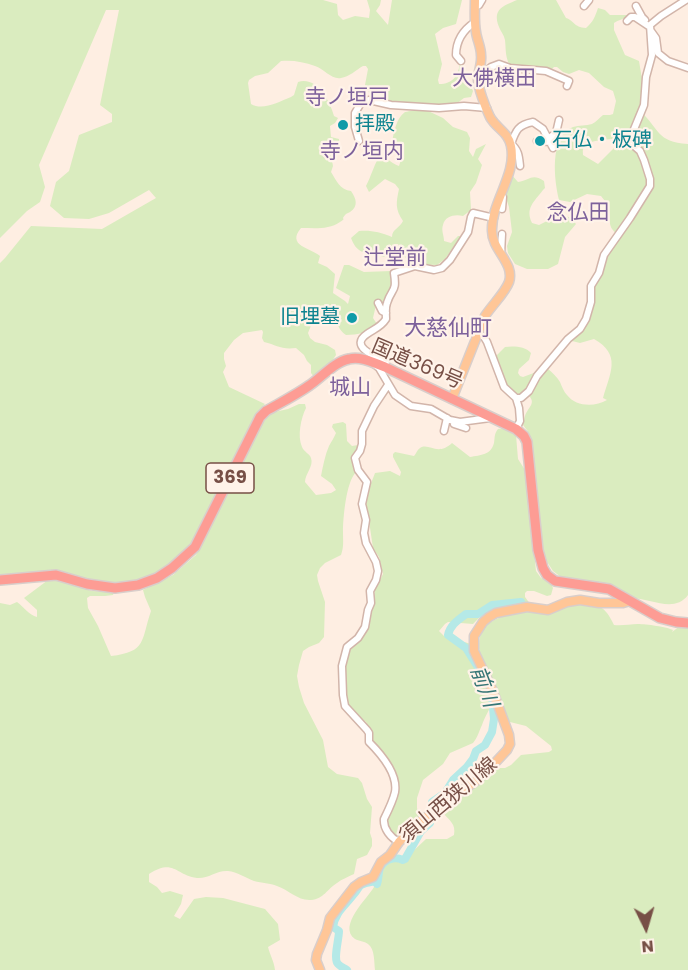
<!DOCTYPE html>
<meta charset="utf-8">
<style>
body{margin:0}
#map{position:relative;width:688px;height:970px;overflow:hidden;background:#feeee2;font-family:Poppins,sans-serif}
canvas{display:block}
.north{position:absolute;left:616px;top:898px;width:60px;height:60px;-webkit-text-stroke:4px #fff3e9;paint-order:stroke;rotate:175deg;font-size:16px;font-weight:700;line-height:24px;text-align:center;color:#774f46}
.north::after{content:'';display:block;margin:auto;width:21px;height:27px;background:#774f46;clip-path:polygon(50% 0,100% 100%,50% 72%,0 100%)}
</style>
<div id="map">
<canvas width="688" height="970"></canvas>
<div class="north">N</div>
</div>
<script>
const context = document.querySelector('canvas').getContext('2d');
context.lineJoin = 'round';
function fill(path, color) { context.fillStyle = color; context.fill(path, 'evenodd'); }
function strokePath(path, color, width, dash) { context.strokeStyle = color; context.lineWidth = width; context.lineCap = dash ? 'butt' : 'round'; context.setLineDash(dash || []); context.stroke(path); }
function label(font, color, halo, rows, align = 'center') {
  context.font = font + ' Poppins,"Noto Sans JP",sans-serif'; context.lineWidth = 4.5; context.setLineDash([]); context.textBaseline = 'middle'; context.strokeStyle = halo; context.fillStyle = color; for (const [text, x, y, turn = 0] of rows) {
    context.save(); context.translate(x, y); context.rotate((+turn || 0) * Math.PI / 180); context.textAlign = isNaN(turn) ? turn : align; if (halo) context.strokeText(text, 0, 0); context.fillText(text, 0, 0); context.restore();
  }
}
const green = new Path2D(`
 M0 0H323L337 4 338 15 343 20 355 16 369 18 370 10 367 0H381L380 5 376 11 388 25 392 0H462L456 24 443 28 435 34 442 64 438 80 439 84C453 84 458 76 460 63L463 65 465 75 473 91 471 97 464 98 456 104H397L372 97 365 85 368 69 366 66H363C356 70 349 77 341 78 332 80 324 69 315 66 304 62 293 60 281 61L268 73 255 76 249 80 248 83 251 104C263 111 278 102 291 97L294 95 298 82C317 76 330 101 334 116L338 118 335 123 330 126 331 137 339 139C340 146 335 151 331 156L333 166 331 172C336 180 340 190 351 191 356 198 359 206 350 212 349 213 347 213 346 214 339 221 348 217 340 222 329 230 314 228 301 228 286 246 311 248 320 256L318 263 327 267 335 274 333 293 345 301 348 304 350 296 336 288 344 265H349L364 272 391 271 393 285 385 303 376 305 373 318 377 324C370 332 357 335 346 335 339 331 338 323 332 317L321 318 318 322 312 323 308 333 310 338 315 342 327 345 335 350 336 355C330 365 324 372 314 377L311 373V365L307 361 304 355 296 348C281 350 277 345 264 342L262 338 263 332 262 330 243 333 234 340 224 353V359L226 366 223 372 229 387 265 404 257 412 191 546 154 577 127 585H111L84 580 0 576V263L5 258 31 226 102 229 156 198 149 190 109 213 89 219 64 218 50 206 56 182 69 171 79 135 112 122V114L100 105 119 10H106L39 165 45 187 40 202 27 211 0 238Z
 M517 0H556L566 18C575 21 573 27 586 28 593 22 595 17 598 8L605 10 610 15H628C625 19 618 20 614 23V30L625 55 639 61 642 79 640 111C660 129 656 142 688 144V595C675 613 651 599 633 598L561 577 553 571 542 554 532 443 529 433 523 425C524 422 524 419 525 416 528 407 537 403 528 395 506 397 501 374 495 357L505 347C513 346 525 346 531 353L529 360 519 369 518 373 520 376 523 377 547 368C552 372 557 377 560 382 562 387 564 392 567 395 576 407 595 407 607 400L603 398C610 373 622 355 594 339L580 343 572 341 587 324 590 318 595 302V286L616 233C607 226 611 219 609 209 608 204 604 200 601 196L587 194 570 202 559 200C554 180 549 136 573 127 579 125 586 126 592 124 596 122 599 118 603 115H610L613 114 616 101 613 91 604 87 589 73 579 70 569 74 563 72 557 67H554L551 70 509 64C505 55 506 49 505 40 504 35 501 32 499 27 492 9 503 6 517 0ZM625 138 627 142 615 147 598 164 583 155C583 151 582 149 585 146 589 139 616 139 625 138Z
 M416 110H426L443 118 453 127 467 132 470 138 469 151 473 157 476 149 486 144 478 159 482 165 476 183 470 192 471 210 463 216C455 214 445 216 443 225 441 230 444 236 444 241L451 243 458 236H461L445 259 437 265 411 264 404 256 398 244H394L393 250 384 257C369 252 358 257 351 238L359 231C371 230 380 232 392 237 392 229 400 228 403 221 395 209 396 203 399 189L395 184 385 179 369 192 366 186C371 177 375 161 381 155 388 158 392 164 399 166 403 158 396 149 392 142 394 133 396 118 405 112 406 112 415 110 416 110Z
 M511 174 518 182C530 180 532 173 544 181L545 188 543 190C534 202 525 208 532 223L539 225 561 214 571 218 576 224 565 237 558 264 548 269H527L515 264 508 253 507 246 512 232 509 207 505 195Z
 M299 404H305L306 408C301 418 297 436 302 447 304 452 310 454 311 458 314 466 305 474 305 482L316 495 331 493 336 490 332 484 321 476C323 466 325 455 329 446 331 442 334 438 336 433L332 427 333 424 343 422 346 424 347 441 352 446 358 445 353 459 356 472C346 482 343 518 343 532 343 541 344 547 341 555L325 563 320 568 317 575 318 581 325 602 324 637 319 643 309 647 303 651 299 665 297 676 299 687 304 703 323 740 328 767 337 774 358 778 362 783 367 799 372 807 370 833 372 839V846L367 855 357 859 354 874C348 877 342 879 337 883 327 889 324 899 311 900 298 901 289 890 277 886 270 883 262 883 254 881 246 878 237 872 228 871 217 870 208 879 197 878 175 875 174 858 149 874V882L157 887 162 893 170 891 183 895 181 904 174 916 180 919 194 899 206 897 223 898 265 909 278 924 280 940 268 947C270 955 274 961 275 970H0V603L10 605 17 602C24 607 29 615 37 617V610L24 598 48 580H60L92 591 114 592 113 595 105 596H90L87 598 88 608 98 626 111 656C147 652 141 640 151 611L145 597 143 590 173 575 196 555 255 434 270 413 288 409Z
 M498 429C504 428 511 431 516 435L518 459 525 470 536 571 541 578 550 582 553 588 551 595 547 596 534 591H527L525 593V597L531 605 510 608 505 603C492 602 482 615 473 624L448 622 445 624 439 631 444 636 471 644 492 701C490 710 485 716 482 725 479 731 478 737 473 743L450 753 443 764 423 780 417 798V808L420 819 399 840 389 828 387 822 397 793 380 749 371 740 370 730 366 722 349 708 347 701 345 670 349 651 359 642 369 627 375 590 383 574 379 557 373 548 369 521 366 513 365 499 375 473 390 471 400 476 401 472 393 457V454L395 452 414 456C416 454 417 450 420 448 429 442 437 457 452 443L470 457C481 455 491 455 494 443 495 437 494 434 498 429Z
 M579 603C600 607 604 604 614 625 622 626 630 624 638 624 646 624 667 627 673 630L672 632 680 626 688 627V970H375C374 962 375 949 368 944 364 941 359 941 355 939 337 926 368 898 374 887 378 880 381 873 385 866L387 864 408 856 426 839H447L454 835C456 824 450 821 443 813L457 796 496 768H505L511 765 521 755 549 752 552 750 551 746 526 726 506 721 480 656C477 631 483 623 507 615 514 613 522 611 530 611 536 611 542 613 548 613 559 613 569 604 579 603Z`);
const river = new Path2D(`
 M479 669 466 648 448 635C450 625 458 620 466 614H478L492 605 521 602
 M431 812 432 802 445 793 453 780 467 767 473 759 476 751 485 745 492 732 494 719 492 697 490 692
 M347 970C344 968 341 967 338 964 333 959 339 939 339 931L333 927C335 912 346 905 354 894 356 892 358 888 360 886 363 883 369 883 374 881L377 884C379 879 378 873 380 868 385 859 394 856 403 860L405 859 421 831 430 823 431 818`);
const minor = new Path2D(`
 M584 6 589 0
 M636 6 642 17 645 20
 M475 7 479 5 482 0
 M627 21 631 17H635L650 27
 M651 31 656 38 658 53 668 61 688 68
 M461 61 456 55C456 40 463 30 475 22
 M479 76 491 67 499 64 510 68 546 71 569 81 567 86
 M548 139 556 133 559 120
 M359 141 355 127V113L361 103 369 100 391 105 439 108 464 106 487 108
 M537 141 550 142
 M520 166C519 157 519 150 511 144 516 130 518 125 533 122L543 129 553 148
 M502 196 503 197 502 209
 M501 254 502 234
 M378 303 382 311 386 313
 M479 334 484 337 487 342 504 387 516 398 519 408 520 421 516 429
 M374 364 379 368 395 395 411 406 431 409 450 420 460 422 490 418
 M385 367 386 361C377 357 348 347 367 334 374 329 381 327 386 319 386 314 385 308 387 303 392 287 397 293 394 273L415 266 434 270 442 268 450 260 468 232 471 217 473 213 494 218
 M388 385 374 406 362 431V444L360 451 355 458 358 470 367 482 362 504 366 520 364 533 366 543 376 562 378 571 376 580 370 591 371 603 368 610 365 627 358 638 347 647 342 666 343 695 345 706 367 730 369 733V742C381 754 398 774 395 792 393 801 388 811 384 819 383 829 391 838 399 842
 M516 398H521L529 391 537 376 568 339 580 329 586 319 591 302V286L599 273 604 255 630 218 650 186V179L644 160 640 151 632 144 630 139 644 105 646 77 652 55 650 25 661 16 686 0
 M454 424 466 428
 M444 431 447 418`);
const major = new Path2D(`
 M452 399 485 316C492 305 505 293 509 282 515 263 492 250 492 231 491 202 517 175 511 146 509 133 496 128 490 117 486 109 477 86 478 77 479 70 482 62 481 55 481 47 477 40 476 32 474 21 475 11 475 0
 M320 970 316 960 317 954 327 930 330 918 354 887 361 882 373 877 381 862 390 855 399 842 423 819 439 810 453 797 476 781 493 765 507 750 510 744 509 735 492 689 474 651V636L483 622 489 617 496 613 527 607 548 610 567 602 580 600 599 603H623L630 601`);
const highway = new Path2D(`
 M0 580 56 575 87 584 115 588 138 585 157 578 172 568 195 547 260 417 266 411C280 403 296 395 310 385 322 377 334 362 349 359 361 356 374 363 385 367L516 429 524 436 527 442 538 550 543 568 547 575 555 581 609 589 660 618 676 622 688 623`);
const markers = [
 [343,125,6,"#0f9aa8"],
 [540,141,6,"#0f9aa8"],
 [352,318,6,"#0f9aa8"]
];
const shields = [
 [230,478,48]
];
const shieldNames = [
 ["369",230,478]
];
const cultureNames = [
 ["拝殿",355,125],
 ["石仏・板碑",552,141],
 ["旧埋墓",340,318,"right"]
];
const streetNames = [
 ["国道369号",417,365,23],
 ["須山西狭川線",449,801,-40]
];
const neighbourhoodNames = [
 ["大佛横田",494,80],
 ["寺ノ垣戸",347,99],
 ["寺ノ垣内",362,153],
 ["念仏田",578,214],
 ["辻堂前",395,259],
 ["城山",350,389]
];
const waterNames = [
 ["前川",483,687,69]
];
const quarterNames = [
 ["大慈仙町",448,329]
];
fill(green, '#daecbf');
strokePath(river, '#b5e9e7', 8);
strokePath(minor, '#d2b5aa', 9);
strokePath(major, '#d9cecb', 11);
strokePath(highway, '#d9cecb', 12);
strokePath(minor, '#fff', 6);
strokePath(major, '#ffc697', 8);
strokePath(highway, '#fd9c94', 9);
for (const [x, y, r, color] of markers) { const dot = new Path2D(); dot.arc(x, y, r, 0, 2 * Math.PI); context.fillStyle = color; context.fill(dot); strokePath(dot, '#fff3e9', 2); }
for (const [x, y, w] of shields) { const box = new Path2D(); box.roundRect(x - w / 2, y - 15, w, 30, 4.5); context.fillStyle = '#fff3e9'; context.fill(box); strokePath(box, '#774f46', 1.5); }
label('bold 18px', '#774f46', null, shieldNames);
label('20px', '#0d838f', '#fff3e9', cultureNames, 'left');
label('20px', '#774f46', '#fff3e9', streetNames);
label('21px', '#7d619b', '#fff3e9', neighbourhoodNames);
label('italic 21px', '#367676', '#fff3e9', waterNames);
label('22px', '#7d619b', '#fff3e9', quarterNames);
</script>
